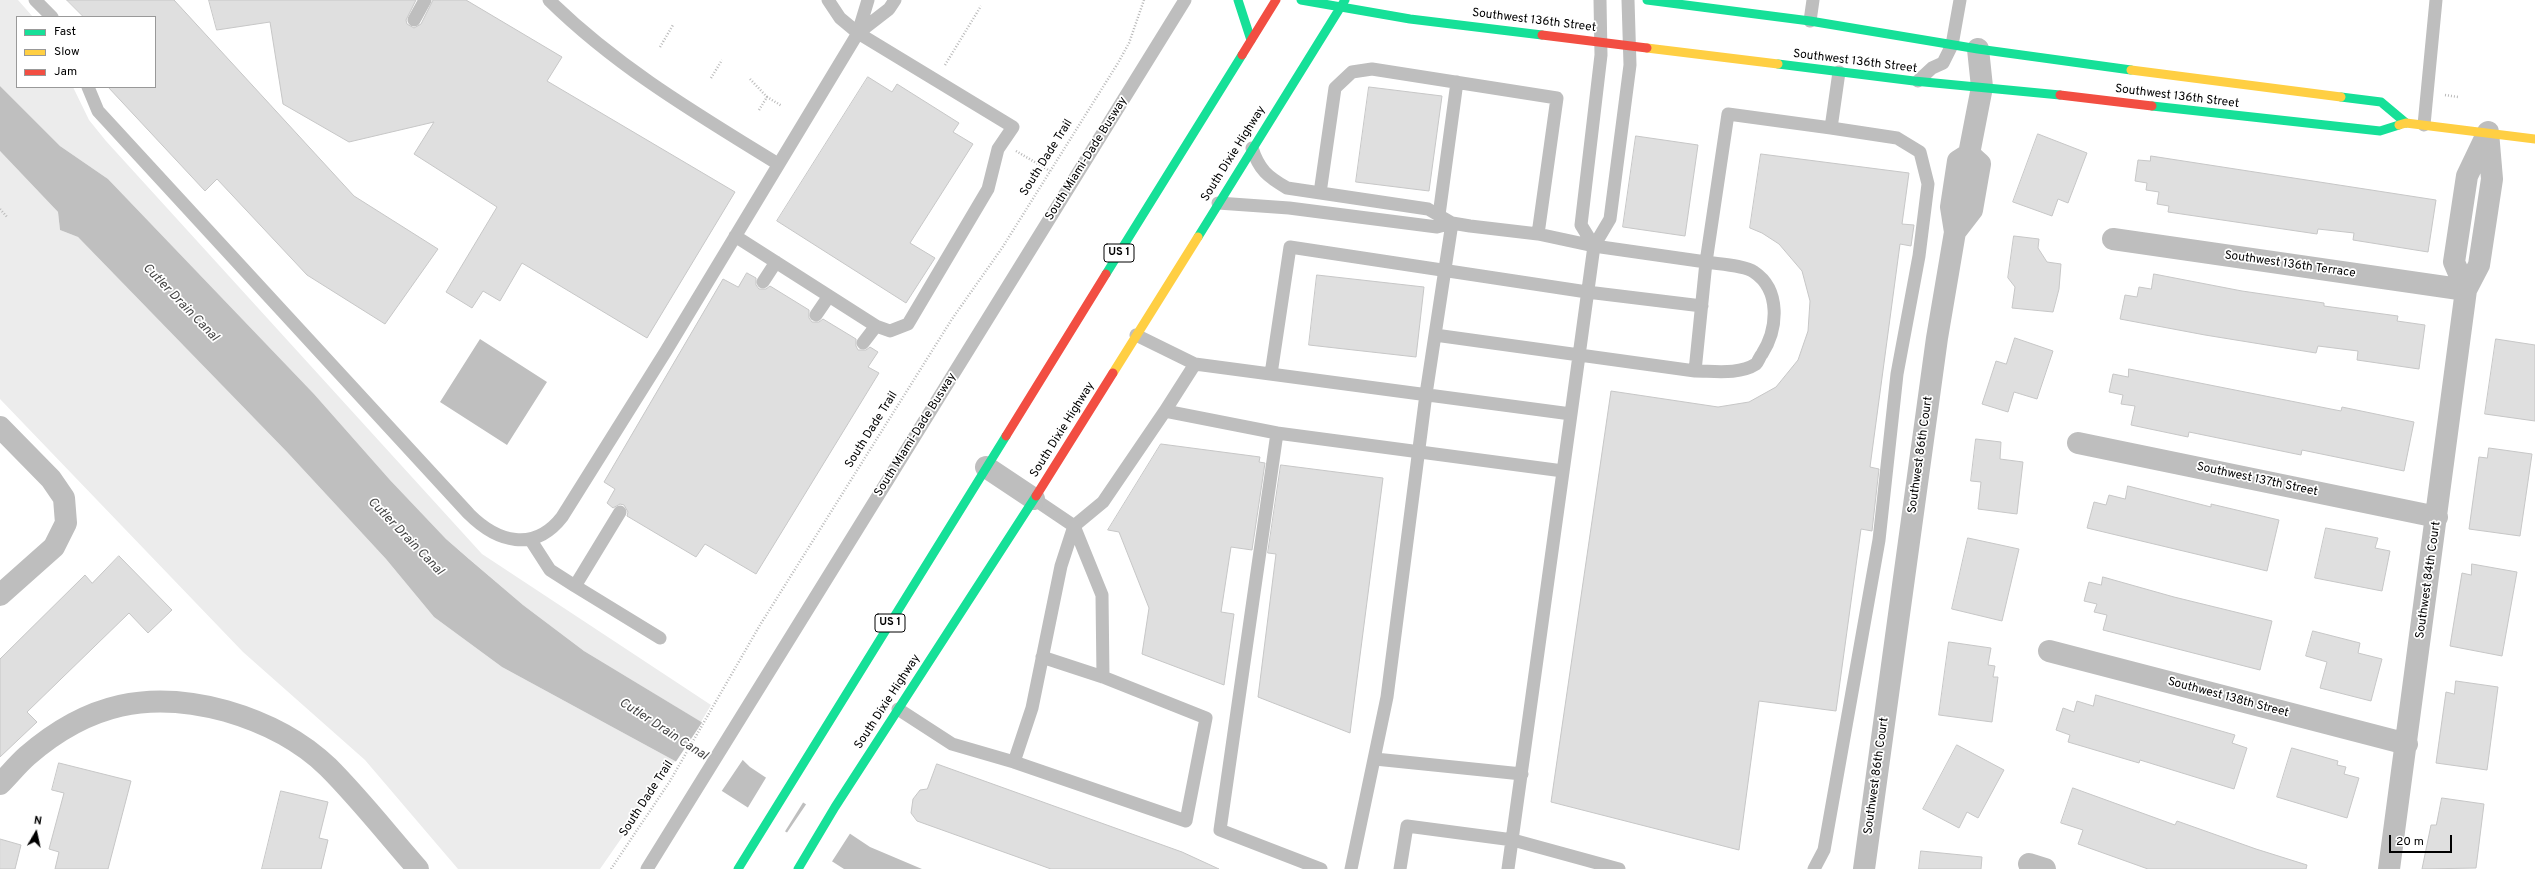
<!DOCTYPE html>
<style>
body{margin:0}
#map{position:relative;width:2535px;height:869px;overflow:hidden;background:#fff;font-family:Overpass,sans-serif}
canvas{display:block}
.legend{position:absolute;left:16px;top:16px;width:140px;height:72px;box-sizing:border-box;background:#fff;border:1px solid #999;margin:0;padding:5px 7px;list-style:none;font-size:12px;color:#000}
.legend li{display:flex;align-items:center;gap:8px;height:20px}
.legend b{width:20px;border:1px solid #999}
.north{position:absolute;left:16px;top:813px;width:40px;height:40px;-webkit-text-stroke:3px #fff;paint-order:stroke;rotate:9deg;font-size:11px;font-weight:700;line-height:16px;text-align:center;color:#000}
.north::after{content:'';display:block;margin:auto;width:14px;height:18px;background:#000;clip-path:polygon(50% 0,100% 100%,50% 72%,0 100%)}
.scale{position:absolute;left:2389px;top:835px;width:63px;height:18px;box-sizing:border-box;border:2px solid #000;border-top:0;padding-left:5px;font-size:12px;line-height:14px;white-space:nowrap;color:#000;-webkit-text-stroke:3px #fff;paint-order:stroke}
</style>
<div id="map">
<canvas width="2535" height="869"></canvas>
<ul class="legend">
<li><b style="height:5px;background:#16e098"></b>Fast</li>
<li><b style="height:5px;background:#ffcf43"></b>Slow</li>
<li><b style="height:5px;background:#f24e42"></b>Jam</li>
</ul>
<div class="north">N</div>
<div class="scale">20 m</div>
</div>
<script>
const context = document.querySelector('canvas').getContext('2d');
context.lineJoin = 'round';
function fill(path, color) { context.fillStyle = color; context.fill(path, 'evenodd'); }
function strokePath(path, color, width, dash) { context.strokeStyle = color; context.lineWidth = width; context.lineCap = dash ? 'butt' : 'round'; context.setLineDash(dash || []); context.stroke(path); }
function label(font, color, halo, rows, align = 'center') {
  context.font = font + ' Overpass,sans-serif'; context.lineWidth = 3.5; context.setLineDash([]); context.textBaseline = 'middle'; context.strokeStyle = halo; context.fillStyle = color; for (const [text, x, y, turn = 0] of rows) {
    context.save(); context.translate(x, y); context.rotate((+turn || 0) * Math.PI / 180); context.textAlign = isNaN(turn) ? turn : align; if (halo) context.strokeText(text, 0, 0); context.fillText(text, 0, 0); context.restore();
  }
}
const green = new Path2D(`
 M0 0H18L33 17H17V87H73L89 120 106 141 482 554 711 705 701 722 584 651 523 605 446 539 390 480 314 394 108 179 60 146 0 86Z
 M0 151 58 212 60 230 78 237 287 452 386 559 434 617 502 667 675 761 600 869H458L365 760 243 652 0 399Z`);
const water = new Path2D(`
 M0 86 60 146 108 179 314 394 390 480 446 539 469 559 523 605 584 651 708 726 750 767 870 847 922 869H844L675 761 502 667 434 617 386 559 287 452 78 237 60 230 58 212 0 151Z
 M480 339 547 382 507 445 440 402Z`);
const pier = new Path2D(`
 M703 721 744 758 721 792 675 763Z
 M767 776 804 801 784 833 747 809Z
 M807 803 851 832 831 863 786 834Z`);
const building = new Path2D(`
 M67 0H174L354 196 438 249 385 324 307 275 217 179 205 191 108 87H155V17H84Z
 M209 0H416L406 20 407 24 414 28 421 24 433 0H466L562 57 547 81 735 192 647 338 522 263 500 301 483 291 472 308 446 292 497 207 414 154 434 122 349 142 283 104 270 22 217 30Z
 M868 77 892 92 897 84 959 123 953 132 973 144 910 243 935 258 906 303 777 221Z
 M1369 87 1442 96 1429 191 1356 182Z
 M2038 134 2087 153 2068 203 2058 199 2052 216 2013 202Z
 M1636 136 1698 145 1685 236 1623 227Z
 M1761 154 1909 173 1902 224 1914 225 1911 246 1900 244 1870 467 1879 469 1872 531 1861 529 1836 711 1759 701 1739 850 1551 802 1611 391 1718 407 1749 402 1776 387 1798 360 1808 331 1810 301 1802 271 1779 244 1762 233 1750 228Z
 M2151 156 2436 200 2428 252 2353 240 2354 233 2318 229 2317 234 2168 212 2169 206 2157 204 2159 192 2146 190 2147 183 2135 181 2138 160 2150 161Z
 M2014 236 2039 239 2038 248 2047 262 2061 264 2059 289 2053 312 2012 308 2015 287 2008 278Z
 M747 273 756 278V285L759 289H766L770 286 809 310V318L812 322H819L823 319 856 339V346L858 350H866L870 347 878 352 868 367 879 373 756 574 705 544 696 557 627 516 628 512 624 505 620 504 613 508 607 503 615 489 604 482 723 279 738 287Z
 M2154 274 2242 291 2324 303V306L2398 316 2397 321 2425 325 2419 369 2357 360 2358 351 2318 346 2316 353 2205 335 2120 319 2125 295 2137 297 2139 287 2151 289Z
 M1317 275 1424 287 1416 357 1309 345Z
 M2015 338 2053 351 2037 399 2014 392 2008 412 1982 404 1996 361 2006 364Z
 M2496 339 2535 345V421L2485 414Z
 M2129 369 2341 411 2342 407 2414 422 2404 471 2302 450 2301 455 2189 432 2188 437 2131 425 2135 406 2121 404 2123 395 2109 392 2113 374 2128 377Z
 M1976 439 2001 442 2000 459 2023 462 2017 514 1978 509 1981 482 1971 481Z
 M1161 444 1260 457 1259 462 1265 463 1252 550 1231 547 1221 612 1234 614 1224 685 1142 654 1149 608 1119 532 1108 530Z
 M2489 448 2532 454 2520 536 2469 529 2479 457 2487 458Z
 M1281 465 1383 478 1350 733 1258 697 1276 554 1268 553Z
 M2128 486 2211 507V504L2279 520 2267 571 2087 528 2094 502 2106 505 2109 495 2125 499Z
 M2326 528 2378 538 2375 548 2390 551 2382 591 2315 578Z
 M1968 538 2019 549 2002 621 1952 609Z
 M119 556 172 610 148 633 129 613 27 712 37 722 0 757V659L85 575 92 583Z
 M2472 564 2517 572 2502 656 2450 646 2462 573 2471 575Z
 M2103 577 2174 597 2272 621 2260 670 2103 630 2107 615 2094 612 2097 604 2084 601 2089 582 2101 585Z
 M2313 631 2360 643 2358 653 2382 659 2371 701 2320 688 2327 662 2306 656Z
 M1949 642 1991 648 1988 665 1995 666 1993 677H1998L1992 722 1939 715Z
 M2456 681 2498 687 2487 770 2436 763 2446 692 2454 694Z
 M2096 695 2235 735 2232 743 2247 748 2234 789 2140 760 2139 763 2068 742 2070 735 2056 730 2063 708 2074 712 2077 701 2093 706Z
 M1957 745 2004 770 1978 818 1967 812 1959 828 1923 809Z
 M2292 748 2338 761 2337 765 2346 767 2344 774 2359 778 2347 818 2277 797Z
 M59 763 131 781 108 869H55L59 852 49 849 64 793 52 790Z
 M937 764 1182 852 1219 869H1051L917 821 911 813 913 799 920 790 927 789Z
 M2073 788 2175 825 2177 821 2256 849 2307 865 2306 869H2148L2078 844 2083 830 2061 823Z
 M281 791 328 802 319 838 328 840 321 869H262Z
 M2442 798 2484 804 2476 868 2422 869 2431 825H2436Z
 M0 839 21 845 15 869H0Z
 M1921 851 1982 857 1981 869H1919Z`);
const path = new Path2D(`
 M660 47 673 25
 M945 65 981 6
 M711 78 722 60
 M750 79 767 97
 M2445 95 2458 97
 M759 110 767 97 782 106
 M1016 151 1050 171
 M0 209 8 218
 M611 869 670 781 760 625 952 319 1002 248 1118 63 1129 43 1144 0`);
const lane = new Path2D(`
 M35 0 52 17
 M549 0C617 67 697 114 778 164
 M414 20 425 0
 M1810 21 1813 0
 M858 33 889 9 895 0
 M1918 81 1932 68 1943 63 1952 45 1960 0
 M88 87 98 111 469 514C497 542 534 553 562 517L666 351 858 33 868 0
 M2424 125 2436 0
 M1252 148C1259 170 1268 177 1287 188L1428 209 1452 223 1470 226 1538 234 1594 246 1706 262 1728 114 1831 128 1839 72
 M1320 193 1335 88 1352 72 1372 69 1557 98 1538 234
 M1218 203 1289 208 1437 227 1452 223
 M1439 215 1457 82
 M735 236 876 326 890 331 908 324 988 189 998 149 1013 127 858 33 840 18 828 0
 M1594 246 1581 225 1601 55 1600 0
 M763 282 776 262
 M816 315 829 296
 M1136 335 1195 364 1571 414 1594 246 1610 219 1630 65 1628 0
 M1435 335 1695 371 1706 262C1718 264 1745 265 1754 272 1781 290 1778 329 1762 354 1760 356 1758 362 1756 364 1739 375 1714 371 1695 371
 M863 343 876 326
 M1271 374 1290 247 1587 292 1702 306
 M1165 411 1195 364
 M1034 499 1074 526 1103 502 1165 411 1277 433
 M1074 526 1102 595 1103 677
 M530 539 550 570 575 586 620 512
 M575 586 660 638
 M898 709 952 744 1014 762 1032 708 1061 566 1074 526
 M1375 759 1522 774
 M1014 762 1186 821 1206 718 1103 677 1042 657
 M647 869 1185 0
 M1321 869 1220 830 1277 433 1563 471
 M1351 869 1387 697 1426 394 1452 223
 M1400 869 1407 826 1513 840 1619 869
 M1508 869 1571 414
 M1814 869 1824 850 1879 540 1897 374 1919 256 1928 184 1920 152 1897 138 1831 128`);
const street = new Path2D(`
 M2488 132 2492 179 2479 265 2466 290 2454 262 2467 176Z
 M1955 232 1972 210 1980 164 1969 154
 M2113 239 2466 290 2389 869
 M0 427 51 479 64 498 66 523 54 547 0 595
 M2078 443 2437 517
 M986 467 1034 499
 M2049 651 2407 744
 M0 784C9 775 17 765 27 756 88 703 149 690 226 711 264 722 300 740 328 767 360 799 388 835 418 869
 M2029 864 2045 869
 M1864 869 1937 338 1955 232 1951 207 1958 161 1969 154 1982 87 1978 49`);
const fast = new Path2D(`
 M1238 0 1251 40
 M1301 0 1410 19 1542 35
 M1647 0 1810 21 1978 49 2131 70
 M1778 64 1914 81 2060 95
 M2341 97 2381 102 2406 123
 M2152 106 2380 131 2399 125
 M1198 237 1345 0
 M1106 274 1242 55
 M738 869 1006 436
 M798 869 835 807 1036 496`);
const slow = new Path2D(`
 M1647 48 1778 64
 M2131 70 2341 97
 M2399 125 2406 123 2535 139
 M1113 373 1198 237`);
const jam = new Path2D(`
 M1542 35 1647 48
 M1242 55 1276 0
 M2060 95 2152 106
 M1006 436 1106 274
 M1036 496 1113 373`);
const shields = [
 [1119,253,30],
 [890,623,30]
];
const shieldNames = [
 ["US 1",1119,253],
 ["US 1",890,623]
];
const streetNames = [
 ["Southwest 136th Street",1534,21,7],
 ["Southwest 136th Street",1855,62,7],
 ["Southwest 136th Street",2177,97,7],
 ["South Dixie Highway",1234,154,-58],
 ["South Dade Trail",1047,158,-58],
 ["South Miami-Dade Busway",1087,159,-58],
 ["Southwest 136th Terrace",2290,265,8],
 ["South Dade Trail",872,430,-58],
 ["South Dixie Highway",1063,430,-58],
 ["South Miami-Dade Busway",916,435,-58],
 ["Southwest 86th Court",1921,455,-82],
 ["Southwest 137th Street",2257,480,12],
 ["Southwest 84th Court",2429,580,-82],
 ["Southwest 138th Street",2228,698,15],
 ["South Dixie Highway",888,702,-57],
 ["Southwest 86th Court",1877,776,-82],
 ["South Dade Trail",647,799,-57]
];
const waterNames = [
 ["Cutler Drain Canal",180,303,46],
 ["Cutler Drain Canal",405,537,46],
 ["Cutler Drain Canal",663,730,33]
];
fill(green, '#ececec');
fill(water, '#bfbfbf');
fill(pier, '#fff');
fill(building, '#dfdfdf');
strokePath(building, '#c7c7c7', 1);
strokePath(path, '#b9b9b9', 2.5, [1, 2]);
strokePath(lane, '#bebebe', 13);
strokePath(street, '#bebebe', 22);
strokePath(fast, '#16e098', 9);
strokePath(slow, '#ffcf43', 9);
strokePath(jam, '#f24e42', 9);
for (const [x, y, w] of shields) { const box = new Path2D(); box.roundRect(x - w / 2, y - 9, w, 18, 3); context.fillStyle = '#fff'; context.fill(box); strokePath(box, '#000', 1); }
label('bold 11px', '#000', null, shieldNames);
label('12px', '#000', '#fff', streetNames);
label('italic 13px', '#444', '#fff', waterNames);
</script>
